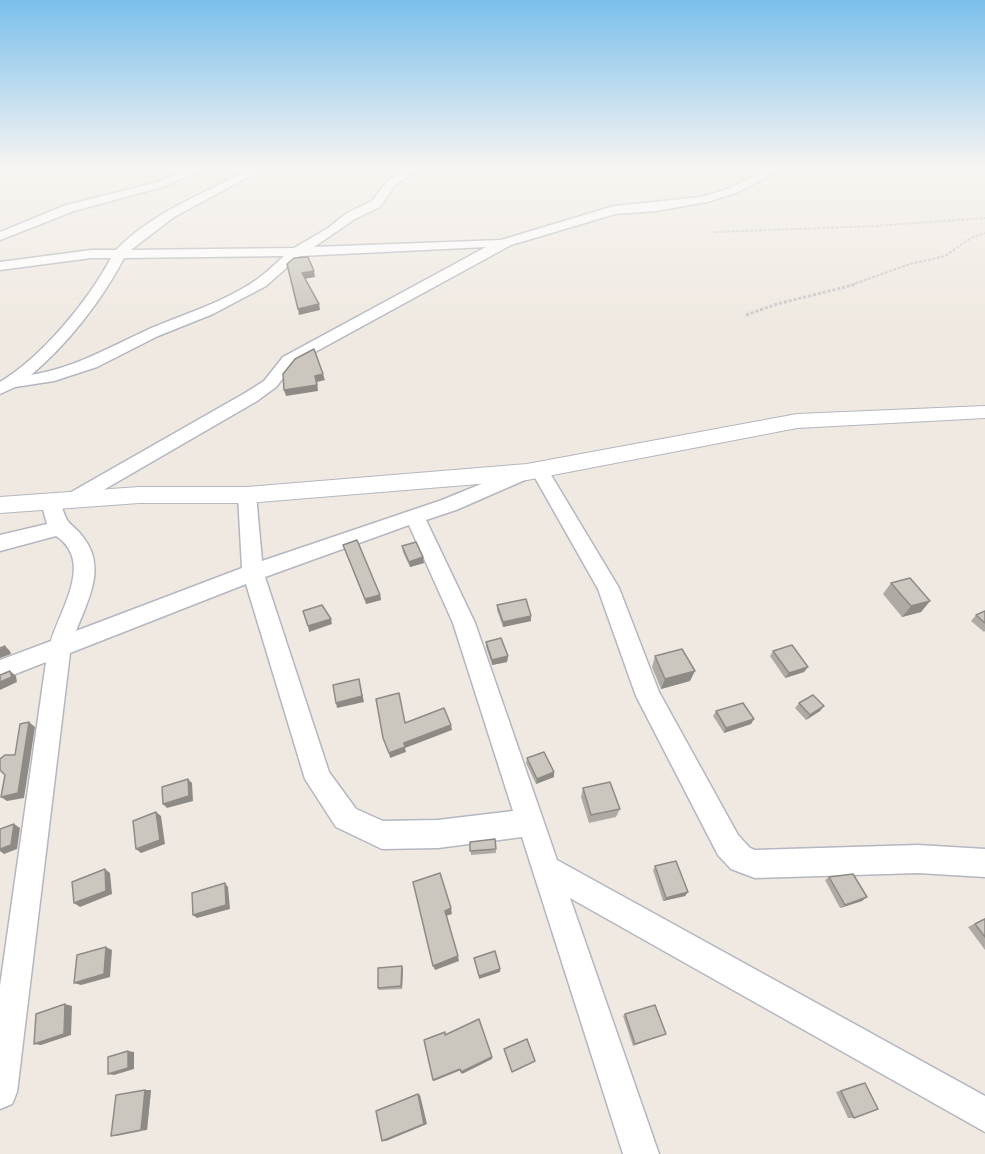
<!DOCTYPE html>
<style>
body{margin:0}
canvas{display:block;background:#efe9e1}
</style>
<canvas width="985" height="1154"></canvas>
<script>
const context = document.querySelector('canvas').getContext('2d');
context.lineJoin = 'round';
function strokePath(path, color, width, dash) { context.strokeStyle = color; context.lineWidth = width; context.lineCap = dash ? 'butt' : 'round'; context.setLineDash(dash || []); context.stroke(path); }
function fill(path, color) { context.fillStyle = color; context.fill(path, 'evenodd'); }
const pathFar1 = new Path2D(`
 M714 232 875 226 985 218
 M851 285 910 264 945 256 971 238 985 233`);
const path = new Path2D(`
 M746 315 777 304 857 284`);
const minor = new Path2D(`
 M193 167H208L166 186 74 211 0 240V232L66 205 158 182Z
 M253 167H267L174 217 131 250 294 248 328 228 347 213 372 201 387 181 409 167H422L395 185 380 207 355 219 314 247 501 240 614 206 701 197 728 189 772 167H786L736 193 707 202 656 211 615 214 511 245 295 363 276 387 257 401 74 507H62C68 528 72 522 83 537 107 567 88 600 76 631L242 568 238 495 240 490 247 488 254 490 256 495 262 561 442 500 520 468 531 467 539 463 545 465 619 588 659 692 738 835 750 848 755 850 918 845 985 849V877L918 873 755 878 731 869 718 855 636 696 598 589 534 476 456 510 426 520 475 623 557 860 985 1096V1132L570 898 659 1154H623L522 837 438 848 382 849 336 827 305 779 246 584 70 653 17 1092 12 1104 0 1109V986L46 662 0 680V660L51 641C61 608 94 561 56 536L0 551V535L47 524 41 502 44 497 51 495 59 499 245 393 264 381 283 357 486 247 300 256 266 286 213 314 158 336 97 367 54 381 15 387 0 394V382C42 357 88 301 111 258H91L0 270V262L91 250H116C154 211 206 193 253 167ZM284 256C275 264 266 273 256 280 223 303 183 314 147 330 108 348 74 368 31 375 68 344 102 300 124 258ZM409 525 453 623 513 811 438 820 383 821 356 809 329 772 265 577Z`);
const tertiary = new Path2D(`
 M985 406V418L797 428 527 480 247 503H139L0 513V497L139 487H247L527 464 797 414Z`);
const wall = new Path2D(`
 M343 545 380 595 381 600 366 604Z
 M402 546 424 563 410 567 403 552Z
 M891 583 930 601 921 612 902 617 883 594Z
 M497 605 531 621 503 627 497 610Z
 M985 611V631L984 632 971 621 976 615Z
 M486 642 508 656 507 662 492 665 486 647Z
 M773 651 808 667 804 672 785 678 770 656Z
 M655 656 690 681 661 689 652 667Z
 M799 703 820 711 806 720 795 708Z
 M716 711 754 719 751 724 724 733 713 716Z
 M527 758 554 777 536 784 526 763Z
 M583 788 620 809 616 817 589 823 581 797Z
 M495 839 496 853 471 855 470 842Z
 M655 866 688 892 685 896 663 901 653 870Z
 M829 877 862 901 840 908 825 880Z
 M985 918V950L968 927Z
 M403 969 402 989 379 990 378 988Z
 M625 1014 666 1034 633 1046 623 1016Z
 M865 1083 854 1118H848L836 1092 859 1084Z
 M145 1090H151L147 1130 117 1136H111Z`);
const shadedWall = new Path2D(`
 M314 271 315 277 304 279 302 273Z
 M319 304 320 310 299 315 298 309Z
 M323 374 325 380 317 382 318 391 286 396 284 390 315 376Z
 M423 557 424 563 410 567 409 562Z
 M380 595 381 600 366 604 365 599Z
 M930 601 921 612 902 617 911 606Z
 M531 616V621L503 627V622Z
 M331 619 332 624 309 632 308 626Z
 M5 646 10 651 11 654 0 658V650Z
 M508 656 507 662 492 665V660Z
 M808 667 804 672 785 678 789 673Z
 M10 671 16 676 17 682 0 690V682Z
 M695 671 690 681 661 689 665 679Z
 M359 679 364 702 337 708 336 703Z
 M824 706 820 711 806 720 810 715Z
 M754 719 751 724 724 733 726 728Z
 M29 722 35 727 24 798 7 801 1 797Z
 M451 725 452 730 405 748 406 752 390 758 389 753 404 743Z
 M554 772V777L536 784 537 779Z
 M188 779 192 783 193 801 167 808 163 804Z
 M156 812 161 816 165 844 141 853 136 849Z
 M14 824 20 828 17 849 4 854 0 851V849Z
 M105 869 110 873 112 894 80 907 74 903Z
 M225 883 228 887 230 909 197 918 193 915Z
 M688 892 685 896 663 901 666 898Z
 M867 897 862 901 840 908 845 905Z
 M451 908 452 914 446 916 445 911Z
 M106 947 112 950 110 977 81 985 74 983Z
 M458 956 459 961 435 970 433 966Z
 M402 966 403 969 402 989 401 986Z
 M500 969V972L479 979V976Z
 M65 1004 72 1006 71 1035 41 1045 34 1044Z
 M128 1051 134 1052V1069L114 1075 108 1074Z
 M492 1057V1059L462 1074 461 1072Z
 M460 1069 461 1070 434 1081 433 1080Z
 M145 1090H151L147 1130H141Z
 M418 1094 420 1095 427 1124 386 1141H382Z`);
const building = new Path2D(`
 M308 257 314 271 302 273 319 304 298 309 287 264 294 258Z
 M314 349 323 374 315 376 317 385 284 390 283 374 295 359Z
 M357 540 380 595 365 599 343 545Z
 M416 542 423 557 409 562 402 546Z
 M910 578 930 601 911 606 891 583Z
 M526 599 531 616 503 622 497 605Z
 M322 605 331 619 308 626 303 611Z
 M985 611V623L976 615Z
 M501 638 508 656 492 660 486 642Z
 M792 645 808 667 789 673 773 651Z
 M5 646V648L0 650V648Z
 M682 649 695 671 665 679 655 656Z
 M10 671 12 677 0 682V675Z
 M359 679 362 696 336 703 333 685Z
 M399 693 405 723 444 708 451 725 404 743 405 747 389 753 383 738 376 699Z
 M813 695 824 706 810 715 799 703Z
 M743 703 754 719 726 728 716 711Z
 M29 722 18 793 1 797 5 775 0 770V759L5 755H15L20 724Z
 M544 752 554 772 537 779 527 758Z
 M188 779 189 796 163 804 162 787Z
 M610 782 620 809 591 815 583 788Z
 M156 812 160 840 136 849 133 821Z
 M14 824 11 845 0 849V829Z
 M495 839 496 849 470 851V842Z
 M676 861 688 892 666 898 655 866Z
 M105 869 106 891 74 903 72 882Z
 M440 873 451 908 445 911 458 956 433 966 413 882Z
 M853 874 867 897 845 905 829 877Z
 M225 883 226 905 193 915 192 893Z
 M985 919V937L975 924Z
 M106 947 104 974 74 983 77 955Z
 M495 951 500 969 479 976 474 958Z
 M402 966 401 986 378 988V968Z
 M65 1004 64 1034 34 1044 36 1014Z
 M655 1005 666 1034 635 1044 625 1014Z
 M479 1019 492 1057 461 1072 460 1069 433 1080 424 1040 445 1032V1035Z
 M527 1039 535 1061 512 1072 504 1049Z
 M128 1051V1068L108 1074V1057Z
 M865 1083 878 1109 854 1118 841 1091Z
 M145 1090 141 1130 111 1136 116 1095Z
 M418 1094 424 1124 382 1141 376 1111Z`);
strokePath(minor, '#b4b7c1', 3);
strokePath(tertiary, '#b4b7c1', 2);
strokePath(pathFar1, '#c9c9c9', 2, [3, 1.5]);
strokePath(path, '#c9c9c9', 3, [3, 2]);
fill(minor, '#fff');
fill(tertiary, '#fff');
fill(wall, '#afaba4');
fill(shadedWall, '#8e8b86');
fill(building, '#cbc7bf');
strokePath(building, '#8e8b86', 1.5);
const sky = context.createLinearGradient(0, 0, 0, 329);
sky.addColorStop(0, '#7abfeb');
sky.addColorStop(0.51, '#f8f5f2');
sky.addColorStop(1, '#f8f5f200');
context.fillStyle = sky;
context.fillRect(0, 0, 985, 329);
</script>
